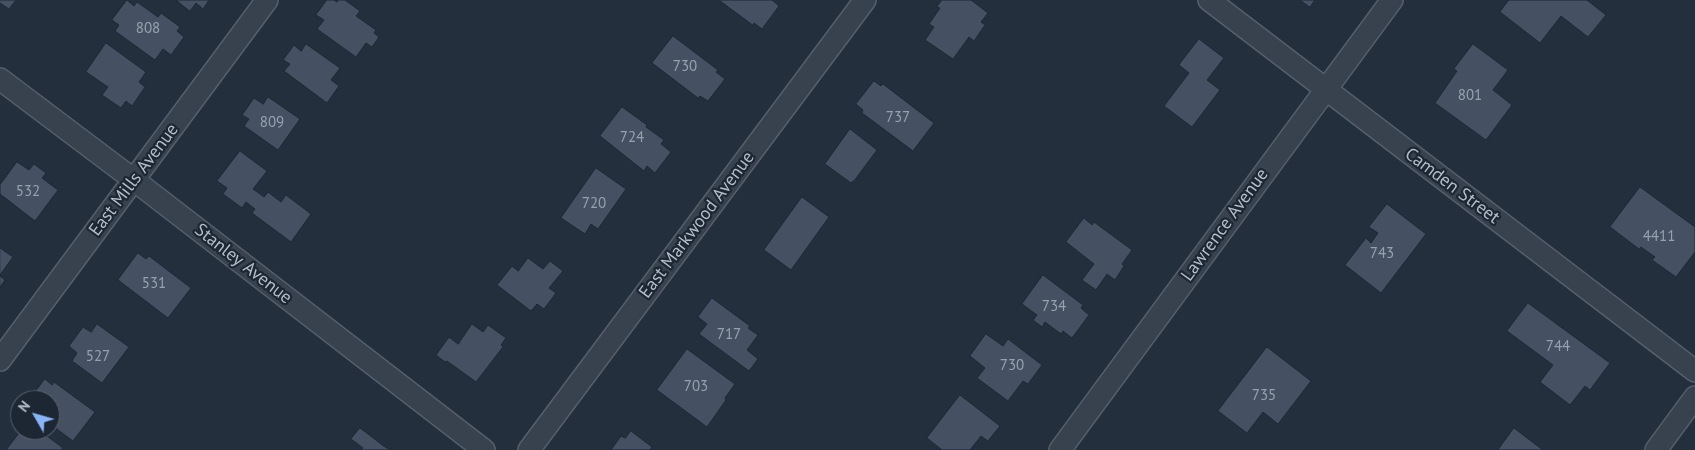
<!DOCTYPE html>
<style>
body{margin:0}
#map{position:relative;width:1695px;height:450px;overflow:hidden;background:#242f3e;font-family:"PT Sans",sans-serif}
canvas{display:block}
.north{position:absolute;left:10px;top:390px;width:50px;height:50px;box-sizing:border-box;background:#1d2633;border:1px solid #59626f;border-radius:50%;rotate:308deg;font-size:14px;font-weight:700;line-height:20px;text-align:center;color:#b4bcc9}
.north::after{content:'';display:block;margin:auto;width:18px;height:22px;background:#8ab4f8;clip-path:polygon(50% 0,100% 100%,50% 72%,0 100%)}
</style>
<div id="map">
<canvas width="1695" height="450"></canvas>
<div class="north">N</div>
</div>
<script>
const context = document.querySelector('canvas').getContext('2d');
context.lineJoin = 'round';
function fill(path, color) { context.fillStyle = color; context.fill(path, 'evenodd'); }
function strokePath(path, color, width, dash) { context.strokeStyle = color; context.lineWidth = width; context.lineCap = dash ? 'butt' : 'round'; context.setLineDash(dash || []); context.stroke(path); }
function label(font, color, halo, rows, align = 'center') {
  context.font = font + ' "PT Sans",sans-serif'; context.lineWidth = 4.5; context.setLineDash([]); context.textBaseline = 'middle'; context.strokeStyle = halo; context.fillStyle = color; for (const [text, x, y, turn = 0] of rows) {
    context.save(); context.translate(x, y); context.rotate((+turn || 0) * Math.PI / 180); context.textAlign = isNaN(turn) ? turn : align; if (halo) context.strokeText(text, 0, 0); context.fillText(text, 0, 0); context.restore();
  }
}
const building = new Path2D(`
 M0 0H16L9 9 0 3Z
 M127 0 134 6 137 2 158 17 161 13 180 27 177 31 184 37 171 55 163 49 155 60 115 31 119 25 112 20Z
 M176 0H209L203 9 196 3 190 11Z
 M327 0H334L337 2 338 0H345L360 11 356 16 376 30 374 33 379 37 372 47 366 43 356 57 317 29 324 20 316 15Z
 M719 0H772L779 6 762 29 754 23 753 25Z
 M942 0H971L988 13 981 22 985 25 974 41 969 37 953 59 925 40 934 27 929 24 940 8 937 7Z
 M1300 0H1315L1310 7Z
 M1509 0H1587L1606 15 1588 37 1561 16 1540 43 1500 12Z
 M673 36 718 70 716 72 725 79 708 101 700 96 698 98 652 63Z
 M1199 39 1224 58 1207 80 1220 90 1192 127 1164 106 1189 73 1179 65Z
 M106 43 146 72 139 82 145 87 132 106 126 101 121 108 102 95 108 87 86 72Z
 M306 44 340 68 331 80 339 86 327 103 284 71 290 64 283 60 294 45 301 51Z
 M1473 44 1508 70 1493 90 1512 105 1486 140 1435 103 1457 71 1454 69Z
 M874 81 881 86 883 84 934 123 913 151 862 113 863 110 856 104Z
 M268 97 300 119 278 150 244 126 249 119 242 115 254 98 263 104Z
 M622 107 647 125 646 127 664 140 661 144 671 152 655 173 647 166 644 171 600 136Z
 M850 129 877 150 854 181H853L851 183 825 164Z
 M240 151 267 171 253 189 264 197 268 192 281 202 286 195 311 214 291 242 252 213 255 209 246 202 242 208 223 194 227 188 217 181Z
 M17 162 29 170 34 164 46 173 42 178 58 190 35 221 0 194V185Z
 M596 168 626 189 598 229 591 224 585 234 561 218Z
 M1640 187 1695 227V252L1676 277 1652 260 1655 257 1641 247 1639 249 1610 227Z
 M802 197 829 217 791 270 764 250Z
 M1387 204 1426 234 1381 293 1345 265 1366 238 1371 243 1378 233 1369 227Z
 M1084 218 1092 225 1094 222 1132 250 1122 264 1124 266 1115 280 1107 274 1096 290 1082 280 1094 264 1066 242Z
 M0 248 13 257 0 275Z
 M138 253 146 259 149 256 191 288 168 318 118 280Z
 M528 258 543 269 550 261 563 271 549 288 556 293 544 309 537 304 531 311 497 285 512 266 518 271Z
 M1043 275 1083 305 1081 308 1089 315 1072 338 1063 331 1061 334 1045 322 1042 327 1033 320 1037 315 1022 304Z
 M0 276 5 280 0 287Z
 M712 298 750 326 748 328 758 335 747 350 758 359 749 371 699 334 707 324 698 317Z
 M1528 303 1610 363 1590 390 1585 386 1570 405 1540 382 1553 365 1507 331Z
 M97 324 129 347 102 383 72 361 77 353 69 346 83 327 91 332Z
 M472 324 483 332 488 325 506 338 501 345 503 347 476 382 447 361 445 362 436 355 449 337 458 344Z
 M986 334 1003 346 1008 339 1042 365 1028 384 1023 381 1008 401 977 378 985 368 970 356Z
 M1267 347 1311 381 1278 424 1263 412 1247 433 1218 411Z
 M687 349 735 384 725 398 726 400 707 427 657 390Z
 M45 379 52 385 54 382 95 412 73 441 50 424V400H29Z
 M960 395 1000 426 988 441 981 436 970 450H942L927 438Z
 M360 428 385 447 391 450H361L363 448 351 439Z
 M1514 428 1543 450H1498Z
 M27 430H39L63 448 61 450H6L19 433 23 435Z
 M631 431 652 447 650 450H611L621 436 625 438Z`);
const minor = new Path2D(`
 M1209 0 1695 371
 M0 79 134 180 484 450
 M0 360 267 0
 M529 450 865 0
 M1060 450 1392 0
 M1656 450 1695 397`);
const numberNames = [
 ["808",148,29],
 ["730",685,67],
 ["801",1470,96],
 ["737",898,118],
 ["809",272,123],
 ["724",632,138],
 ["532",28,192],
 ["720",594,204],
 ["4411",1659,237],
 ["743",1382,254],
 ["531",154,284],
 ["734",1054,307],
 ["717",729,335],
 ["744",1558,347],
 ["527",98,357],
 ["730",1012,366],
 ["703",696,387],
 ["735",1264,396]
];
const streetNames = [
 ["East Mills Avenue",134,180,-53],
 ["Camden Street",1452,186,37],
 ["East Markwood Avenue",697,225,-53],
 ["Lawrence Avenue",1225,225,-54],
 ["Stanley Avenue",243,264,38]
];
fill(building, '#455162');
strokePath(building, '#1f2835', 1);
strokePath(minor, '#565f6c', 24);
strokePath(minor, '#38414e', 21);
label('15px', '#98a1af', null, numberNames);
label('18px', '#b4bcc9', '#1d2633', streetNames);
</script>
